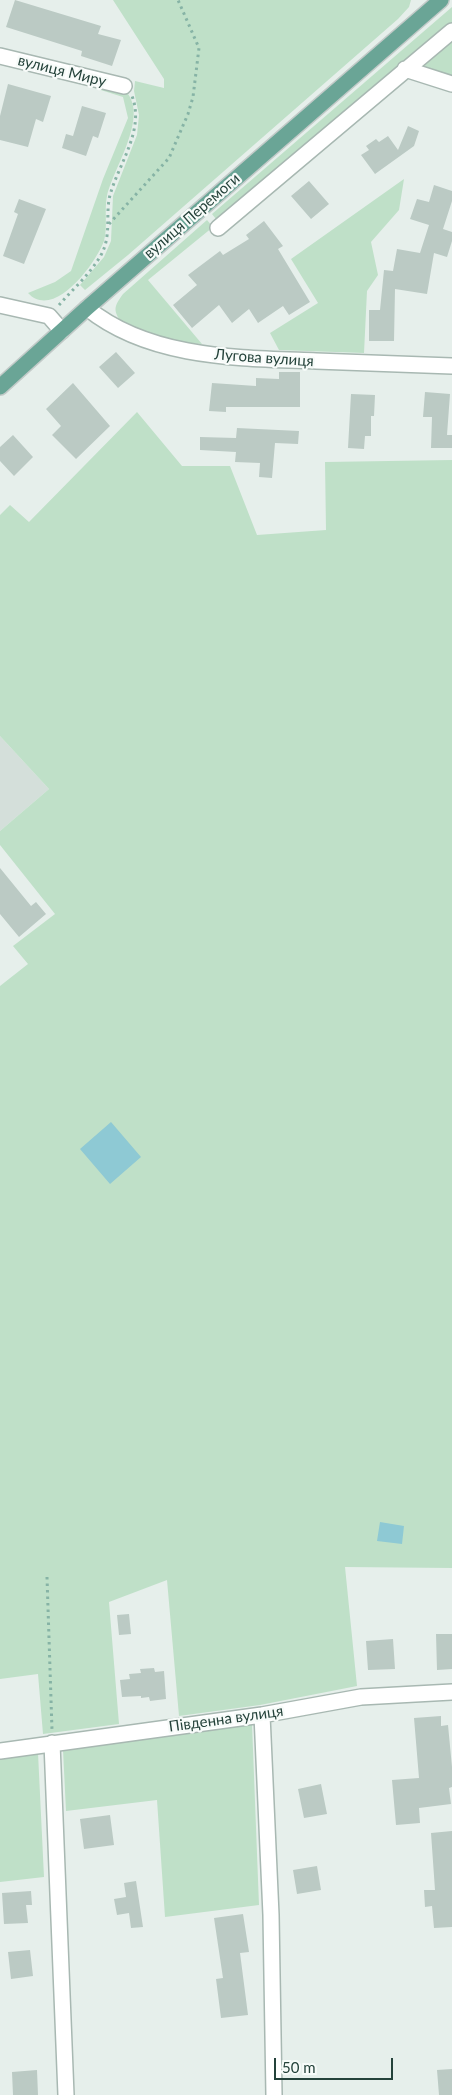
<!DOCTYPE html>
<meta charset="utf-8">
<style>
body{margin:0}
#map{position:relative;width:452px;height:2095px;overflow:hidden;background:#e6efeb;font-family:Lato,sans-serif}
canvas{display:block}
.scale{position:absolute;left:274px;top:2058px;width:119px;height:22px;box-sizing:border-box;border:2px solid #24423a;border-top:0;padding-left:6px;font-size:15px;line-height:18px;white-space:nowrap;color:#24423a;-webkit-text-stroke:4px #f7fbf9;paint-order:stroke}
</style>
<div id="map">
<canvas width="452" height="2095"></canvas>
<div class="scale">50 m</div>
</div>
<script>
const context = document.querySelector('canvas').getContext('2d');
context.lineJoin = 'round';
function fill(path, color) { context.fillStyle = color; context.fill(path, 'evenodd'); }
function strokePath(path, color, width, dash) { context.strokeStyle = color; context.lineWidth = width; context.lineCap = dash ? 'butt' : 'round'; context.setLineDash(dash || []); context.stroke(path); }
function label(font, color, halo, rows, align = 'center') {
  context.font = font + ' Lato,sans-serif'; context.lineWidth = 4.5; context.setLineDash([]); context.textBaseline = 'middle'; context.strokeStyle = halo; context.fillStyle = color; for (const [text, x, y, turn = 0] of rows) {
    context.save(); context.translate(x, y); context.rotate((+turn || 0) * Math.PI / 180); context.textAlign = isNaN(turn) ? turn : align; if (halo) context.strokeText(text, 0, 0); context.fillText(text, 0, 0); context.restore();
  }
}
const built = new Path2D(`
 M0 736 49 789 0 831Z`);
const green = new Path2D(`
 M113 0H411L409 7 398 19 128 255 85 290 80 285 104 257 111 241 113 196 137 135 139 115 134 91 135 81 164 88V79Z
 M452 7V24L219 223 212 214Z
 M452 39V80L419 66Z
 M90 80C101 83 121 84 128 94 147 120 113 169 107 196 104 210 108 227 104 241 96 263 54 321 28 293L55 282 71 271 103 179 128 118 123 97 88 86Z
 M404 179 399 210 371 242 378 275 367 291 364 353 279 350 270 333 318 303 291 259Z
 M207 220 213 227 148 280 202 344 165 342 120 320C112 309 116 304 123 294Z
 M137 412 182 466H230L257 535 326 530 325 462 452 460V1568L345 1567 357 1686 260 1705 179 1716 167 1580 109 1602 119 1724 43 1734 38 1674 0 1679V986L28 964 13 946 55 914 0 845V831L49 789 0 736V515L10 505 29 522Z
 M252 1724 259 1905 165 1917 157 1800 66 1811 63 1750Z
 M38 1753 44 1877 0 1882V1759Z`);
const water = new Path2D(`
 M111 1122 141 1157 110 1184 80 1149Z
 M380 1522 404 1526 402 1544 377 1541Z`);
const building = new Path2D(`
 M15 0 101 26 98 34 121 40 112 66 81 56 82 51 6 27Z
 M8 84 51 96 43 122 36 119 28 147 0 140V116Z
 M82 106 106 113 98 138 93 136 86 156 62 148 66 134 73 136Z
 M408 126 419 131 414 146 375 174 361 155 369 150 366 146 376 139 379 142 388 136 398 150Z
 M309 181 329 204 311 219 291 196Z
 M434 185 452 191V201L443 229 452 232V241L447 257 434 253 427 294 395 289 394 341H369V310H380L384 270 393 271 397 249 420 253 429 225 410 219 417 199 429 202Z
 M19 199 46 209 24 264 3 256 18 214 14 212Z
 M264 221 283 246 278 249 310 302 289 315 283 306 258 323 249 309 232 323 219 305 192 328 173 305 197 285 188 275 220 251 223 255 249 239 246 235Z
 M116 352 135 373 118 388 99 367Z
 M279 372H300V407H226V412L209 411 212 383 256 386V378L279 379Z
 M73 383 110 426 76 459 52 435 61 426 46 409Z
 M425 392 450 394 447 435H452V448H431L432 417H423Z
 M351 394 375 395 374 416H371V436H365L364 449 348 448Z
 M237 428 299 431 298 444 275 443 272 478 259 477 260 463 235 462 236 452 200 450V437L236 438Z
 M13 435 33 457 14 476 0 461V447Z
 M0 868 31 906 36 902 46 914 19 937 0 914Z
 M129 1614 131 1634 119 1635 117 1615Z
 M436 1634H452V1669L437 1670Z
 M393 1639 395 1669 368 1670 366 1641Z
 M154 1668 155 1672 164 1671 166 1699 150 1701 149 1697 141 1698V1696L122 1697 120 1680 130 1679 129 1674 141 1673 140 1669Z
 M441 1716V1726L448 1725 452 1767V1787L449 1788 451 1804 419 1808 420 1823 396 1825 392 1780 419 1778 414 1718Z
 M321 1784 327 1814 304 1818 298 1789Z
 M110 1815 114 1845 84 1849 80 1819Z
 M452 1831V1927L434 1928 432 1906 425 1907 424 1890H435L431 1833Z
 M317 1866 321 1890 297 1894 293 1870Z
 M136 1881 143 1927 131 1928 129 1913 117 1915 114 1899 126 1897 124 1883Z
 M31 1891 32 1905H26L28 1923 4 1924 2 1893Z
 M243 1914 249 1952 240 1953 248 2015 221 2018 216 1979 223 1978 214 1918Z
 M30 1950 33 1976 11 1979 8 1952Z
 M452 2069V2095H439L437 2070Z
 M37 2070 38 2095H13L12 2072Z`);
const path = new Path2D(`
 M109 224 169 158 188 114 193 97 199 48 178 0
 M59 305C73 289 91 273 101 255 112 235 105 215 110 195 119 163 145 130 132 96
 M47 1577 52 1730`);
const minor = new Path2D(`
 M0 56 124 86
 M405 69 452 84
 M218 228 452 31
 M0 305 49 316 62 331
 M87 308C150 359 239 358 316 361 361 363 407 364 452 366
 M262 1715 271 1915 274 2095
 M52 1743 66 2095
 M0 1751 262 1715 361 1697 452 1692`);
const major = new Path2D(`
 M0 387 87 308 441 0`);
const streetNames = [
 ["вулиця Миру",62,71,14],
 ["вулиця Перемоги",192,216,-41],
 ["Лугова вулиця",264,358,4],
 ["Південна вулиця",226,1719,-8]
];
fill(built, '#d4dfda');
fill(green, '#bfe0c8');
fill(water, '#8ec9d4');
fill(building, '#bbcac4');
strokePath(minor, '#a8b8b2', 18);
strokePath(major, '#c2cac8', 18);
strokePath(path, '#86b3a5', 3, [2.5, 4]);
strokePath(minor, '#fff', 15);
strokePath(major, '#6aa596', 15);
label('15px', '#24423a', '#f7fbf9', streetNames);
</script>
